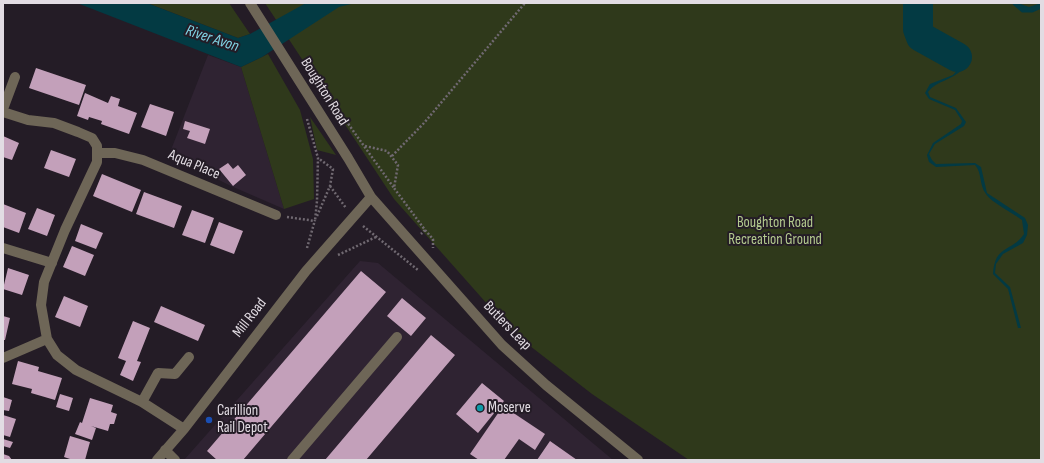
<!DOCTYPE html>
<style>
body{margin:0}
#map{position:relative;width:1044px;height:463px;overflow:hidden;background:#241c26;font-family:"Sofia Sans Condensed",sans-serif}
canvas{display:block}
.frame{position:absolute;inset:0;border:4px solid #e2dce3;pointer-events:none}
</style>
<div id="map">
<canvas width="1044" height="463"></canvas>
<div class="frame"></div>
</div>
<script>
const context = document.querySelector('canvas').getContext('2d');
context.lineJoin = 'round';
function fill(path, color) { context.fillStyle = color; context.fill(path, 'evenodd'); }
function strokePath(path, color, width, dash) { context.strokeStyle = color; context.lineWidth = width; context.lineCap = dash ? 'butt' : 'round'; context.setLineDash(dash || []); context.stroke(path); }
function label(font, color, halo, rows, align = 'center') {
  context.font = font + ' "Sofia Sans Condensed",sans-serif'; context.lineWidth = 4; context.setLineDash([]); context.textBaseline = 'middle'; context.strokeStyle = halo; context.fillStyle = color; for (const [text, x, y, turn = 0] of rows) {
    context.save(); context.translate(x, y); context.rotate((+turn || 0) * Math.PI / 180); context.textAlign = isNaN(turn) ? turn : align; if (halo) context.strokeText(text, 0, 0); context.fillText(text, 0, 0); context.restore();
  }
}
const built = new Path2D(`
 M208 55 241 67 284 209 231 186 169 155Z
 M360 261 378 263 613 460H184Z`);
const green = new Path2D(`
 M147 3H229L250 34 238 38Z
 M265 3H1041V460H689L592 394 512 332 394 199Z
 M268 54 300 110 313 159 314 199 284 209 241 67Z
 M310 117 336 155 317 150Z`);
const water = new Path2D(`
 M77 3H147L238 38 250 34 306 3H355L339 7 262 57 241 67Z
 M916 3H919V26L924 36 948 48 961 59 962 70C952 80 936 81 928 92L930 97 956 108 966 122 964 126 935 144 929 154 932 160 936 164 975 163 981 167 987 193 1025 218 1028 225 1027 235 1023 243 1003 254 996 264 995 273 1010 287 1021 328H1018L1008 289 993 274C995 244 1011 253 1024 234L1022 220C1013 213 992 203 986 194 979 185 982 172 975 165L936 167 929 162 927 155 933 143 961 124 962 121 955 110 929 99 925 93 930 84 953 75 958 69V59L923 39 916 26Z
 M1012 3H1018L1029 7 1041 3V8C1029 12 1021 13 1012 3Z`);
const stream = new Path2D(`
 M1015 3 1023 10H1032L1041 6`);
const river = new Path2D(`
 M918 3V29L921 37 957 57`);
const building = new Path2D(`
 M36 68 86 85 79 105 29 88Z
 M85 93 108 103 111 96 120 99 118 106 137 113 129 134 101 124 102 121 89 117 88 120 77 116Z
 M150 104 174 112 166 136 141 127Z
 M185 121 210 129 205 144 187 138 190 131 183 129Z
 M3 136 19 143 12 160 3 157Z
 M51 150 76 159 69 177 44 168Z
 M228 163 233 169 238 165 246 175 233 186 219 169Z
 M102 174 141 190 132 212 93 196Z
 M144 192 182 206 174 228 136 214Z
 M3 204 26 213 19 233 3 227Z
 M37 208 55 215 47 236 28 229Z
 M192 210 214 218 205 243 182 235Z
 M219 222 243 231 234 254 210 245Z
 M81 224 103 233 96 249 75 241Z
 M72 246 94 255 85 276 63 267Z
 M8 268 29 275 22 295 3 289Z
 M361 271 386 292 243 460H217L207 451Z
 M64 296 88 306 80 327 55 317Z
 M402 298 426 318 411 336 387 316Z
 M161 306 205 325 198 341 154 322Z
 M3 316 10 318 5 340H3Z
 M133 321 150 328 137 361 141 362 133 381 120 375 126 361 118 358Z
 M431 335 455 355 366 460H325Z
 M18 361 39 367 38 371 62 378 55 400 31 393 32 389 12 384Z
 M482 383 504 401 478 433 456 414Z
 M60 394 73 398 69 411 56 407Z
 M3 397 12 400 9 411 3 410Z
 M90 398 113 405 111 412 117 414 114 424H110L108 431 91 426 96 428 92 440 75 434 80 422 82 423Z
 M503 406 545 434 535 450 519 439 504 460H479L470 454Z
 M3 415 16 419 10 437 3 435Z
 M70 436 90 442 85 460H73L64 457Z
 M3 439 13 442 10 448 3 446Z
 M550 441 577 460H537Z
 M3 454 9 456 12 460H3Z`);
const path = new Path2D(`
 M304 62 394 188
 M307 119 318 158 317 201 315 221
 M365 146 387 151 398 165 394 188 425 230 421 234
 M392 156 424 123 525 3
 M330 186 346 208
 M317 216 330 186 333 169 318 158
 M287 217 315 221
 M363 226 418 270
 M425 230 433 239V248
 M307 248 315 220
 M338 255 376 237`);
const minor = new Path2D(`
 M250 3 348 158 371 197 502 345 546 385 638 460
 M3 109 15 77
 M3 112 28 120 54 123 78 132 92 138 97 146V162L65 230 44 282 41 305 47 339
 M97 153H115L143 160 276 215
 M3 248 52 263
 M3 358 47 339 57 355 76 370 142 402 184 429
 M142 402 158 373 175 374 189 357
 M165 450 175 460
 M157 460 184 429 306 271 371 197
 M292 460 397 337`);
const markers = [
 [480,408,4,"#0f9aa8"],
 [209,420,4,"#1a4fb4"]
];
const streetNames = [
 ["Boughton Road",324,92,58],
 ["Aqua Place",194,165,23],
 ["Mill Road",250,318,-52],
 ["Butlers Leap",507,326,46]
];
const parkNames = [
 ["Boughton Road",775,223],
 ["Recreation Ground",775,240]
];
const poiNames = [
 ["Moserve",488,408],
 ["Carillion",217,411],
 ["Rail Depot",217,428]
];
const waterNames = [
 ["River Avon",212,39,18]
];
fill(built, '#2f2332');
fill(green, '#2f391b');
fill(water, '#033a43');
strokePath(stream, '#033a43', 5);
strokePath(river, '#033a43', 30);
fill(building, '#c3a0ba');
strokePath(path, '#706971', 2.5, [2, 2]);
strokePath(minor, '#6e6657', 10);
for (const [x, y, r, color] of markers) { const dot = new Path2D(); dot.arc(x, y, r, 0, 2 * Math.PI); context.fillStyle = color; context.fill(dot); strokePath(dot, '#241c26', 1.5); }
label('15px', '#e2dce3', '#241c26', streetNames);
label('15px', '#b4cb8f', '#241c26', parkNames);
label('15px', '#e2dce3', '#241c26', poiNames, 'left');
label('italic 16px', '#81d4e5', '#241c26', waterNames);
</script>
